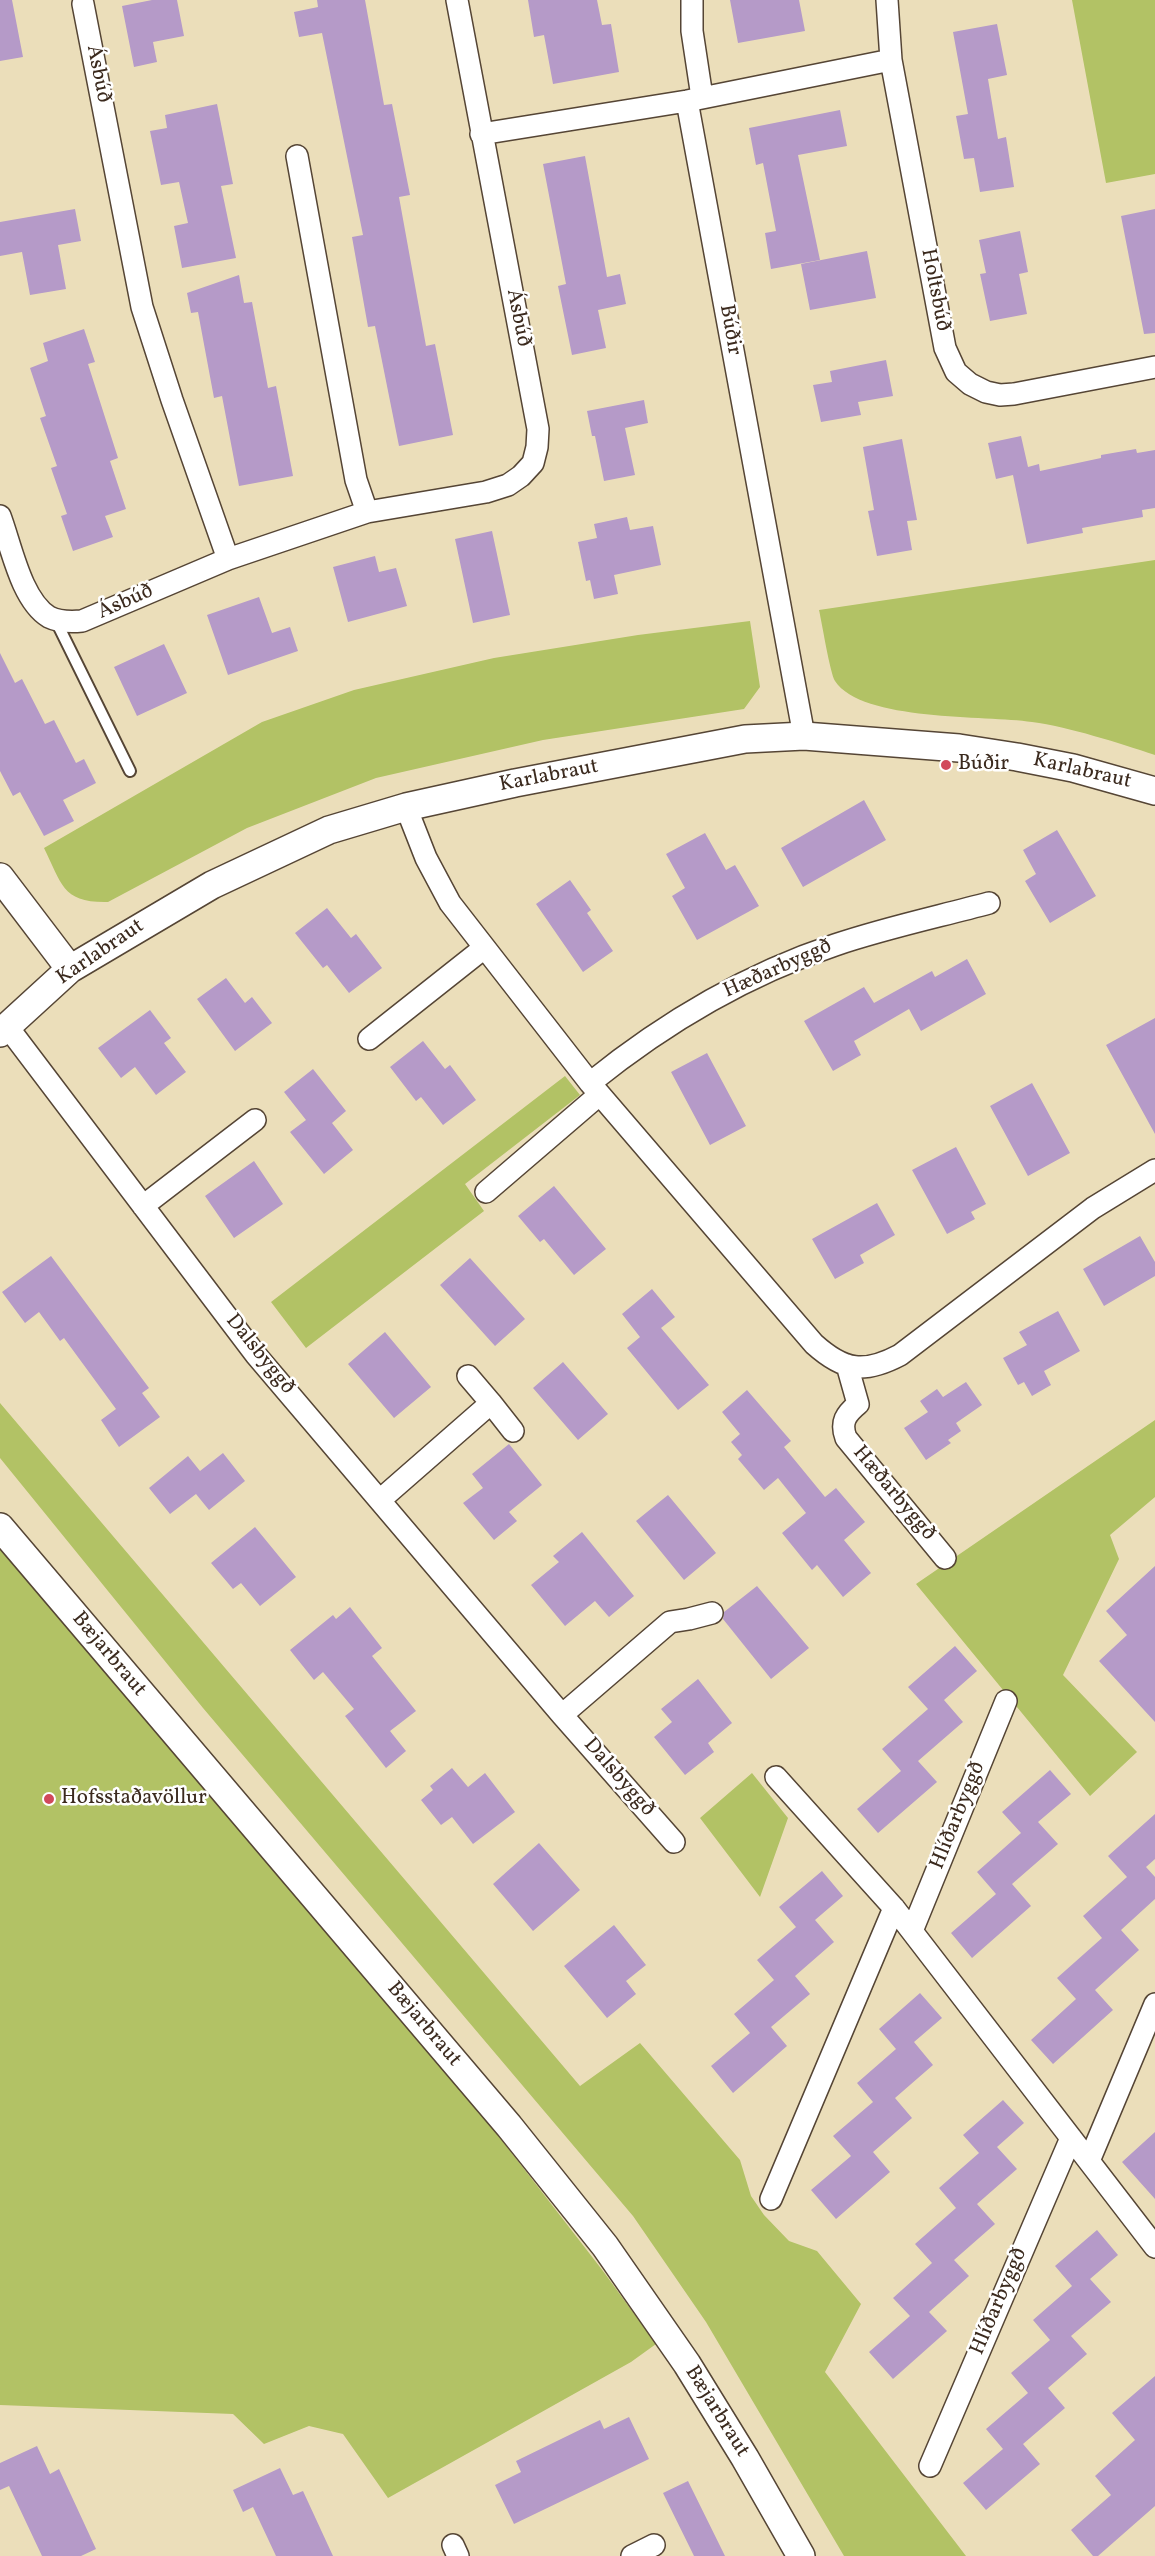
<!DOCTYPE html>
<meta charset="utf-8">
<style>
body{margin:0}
canvas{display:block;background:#ebdeba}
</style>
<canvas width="1155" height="2556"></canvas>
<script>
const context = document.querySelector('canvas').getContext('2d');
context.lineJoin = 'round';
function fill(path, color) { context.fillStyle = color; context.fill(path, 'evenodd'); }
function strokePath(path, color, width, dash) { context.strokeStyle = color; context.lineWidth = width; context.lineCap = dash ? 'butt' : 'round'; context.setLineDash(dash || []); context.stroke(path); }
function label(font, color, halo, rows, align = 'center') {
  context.font = font + ' Vollkorn,serif'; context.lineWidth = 5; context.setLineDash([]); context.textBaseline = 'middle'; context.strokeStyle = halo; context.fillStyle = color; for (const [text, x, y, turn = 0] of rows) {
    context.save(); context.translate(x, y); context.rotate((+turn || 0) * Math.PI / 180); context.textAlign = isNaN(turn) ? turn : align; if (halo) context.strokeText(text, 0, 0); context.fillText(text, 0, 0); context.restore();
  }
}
const green = new Path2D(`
 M1072 0H1155V174L1106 183Z
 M1155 560V755C1119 743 1069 727 1032 722 986 715 862 722 835 681 830 673 822 623 819 610Z
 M750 621 760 687 744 709 543 740 376 778 247 828 108 902C62 903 62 884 44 848L262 722 354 690 494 658 638 635Z
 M565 1076 580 1095 465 1184 484 1211 306 1348 271 1302Z
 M0 1403 580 2086 640 2043 740 2160 751 2196 764 2215 789 2241 817 2251 861 2304 825 2372 966 2556H844L706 2322 633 2216 203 1708 0 1458Z
 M1155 1420V1497L1110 1535 1119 1559 1063 1675 1137 1752 1090 1796 916 1584Z
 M0 1547 463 2090 603 2271 656 2344 631 2362 388 2498 343 2434 309 2426 264 2444 233 2414 0 2405Z
 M752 1773 788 1818 760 1897 700 1818Z`);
const building = new Path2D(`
 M0 0H12L23 57 0 61Z
 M152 0H177L184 36 153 42 157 62 134 67 122 6Z
 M317 0H365L384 105 392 104 410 195 399 197 426 346 435 344 453 435 399 446 375 326 368 327 352 237 363 235 322 33 299 37 294 12 318 7Z
 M528 0H597L602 25 611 24 619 72 553 84 544 35 534 37Z
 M730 0H799L805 31 738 43Z
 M997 24 1007 75 988 79 998 139 1006 137 1014 187 980 192 974 158 964 159 956 116 968 114 953 32Z
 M217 104 233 184 221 186 236 258 182 268 174 226 188 223 179 182 161 185 150 131 167 128 165 115Z
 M840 110 847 146 798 155 820 260 771 269 765 233 776 231 763 163 756 165 749 128Z
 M585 156 607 277 620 274 626 304 598 310 606 348 572 355 558 286 566 284 543 164Z
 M75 209 81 241 58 245 66 289 30 295 22 252 0 256V222Z
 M1155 209V333L1144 334 1121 216Z
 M1020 231 1028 272 1019 274 1027 314 990 321 980 274 986 273 979 240Z
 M867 251 876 298 810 310 801 264Z
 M239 275 244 303 252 302 268 388 276 386 293 476 239 486 222 396 214 398 198 312 191 313 187 293Z
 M84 329 95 362 88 364 118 458 110 461 126 509 105 516 113 537 73 551 61 516 67 514 51 468 57 466 40 418 46 416 30 368 48 361 43 343Z
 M886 360 893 396 858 402 861 415 821 422 813 385 832 382 830 371Z
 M644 400 648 423 625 428 635 475 604 481 595 436H592L587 411Z
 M1021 436 1028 467 1039 464 1040 471 1101 458V455L1136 449 1137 453 1155 450V508L1142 510 1143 517 1082 528 1083 533 1027 544 1013 475 996 479 988 443Z
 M902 439 917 520 907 521 912 550 877 556 868 511 874 510 863 447Z
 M627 517 630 530 653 526 661 565 614 575 618 594 594 599 590 580 586 581 578 542 597 538 594 524Z
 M492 531 510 615 473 623 455 539Z
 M375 556 379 572 396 568 407 606 348 622 333 567Z
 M259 597 272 633 290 627 298 651 228 675 207 615Z
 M164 644 187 693 137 716 114 667Z
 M0 653 15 683 22 679 45 724 54 720 76 763 84 759 96 783 63 800 74 821 44 836 20 792 13 796 0 771Z
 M864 800 886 840 803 887 781 848Z
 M1057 830 1096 896 1050 923 1025 881 1036 874 1023 850Z
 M705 833 726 870 735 865 759 906 697 940 672 896 685 888 666 854Z
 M570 880 591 910 587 913 613 951 583 972 536 904Z
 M327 908 351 938 356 934 382 968 349 993 327 965 323 968 295 933Z
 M967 959 986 994 921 1031 909 1009 854 1041 861 1055 833 1071 804 1021 864 987 874 1003 932 971 935 977Z
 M226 978 245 1003 252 997 272 1023 235 1051 197 999Z
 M150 1010 171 1038 164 1043 186 1072 156 1095 135 1067 121 1078 98 1048Z
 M1155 1018V1134L1106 1045Z
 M423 1041 445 1069 450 1065 476 1100 443 1125 421 1097 416 1101 390 1067Z
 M707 1053 746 1126 710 1145 671 1072Z
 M313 1069 346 1111 332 1123 353 1150 324 1174 290 1132 306 1120 284 1092Z
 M1032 1083 1070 1153 1028 1176 990 1106Z
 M956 1147 986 1204 971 1212 975 1219 947 1234 912 1170Z
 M254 1161 283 1204 234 1238 205 1196Z
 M554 1186 606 1249 574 1275 544 1239 540 1242 518 1216Z
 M877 1203 895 1235 860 1255 864 1263 835 1279 812 1239Z
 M1140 1236 1155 1262V1276L1104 1306 1083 1269Z
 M51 1256 149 1388 142 1393 160 1417 119 1447 101 1420 116 1409 64 1338 60 1341 39 1312 25 1323 2 1292Z
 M470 1258 525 1319 495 1346 440 1285Z
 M652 1289 675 1317 661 1328 709 1385 678 1410 627 1348 640 1337 622 1314Z
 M1058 1311 1080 1351 1044 1371 1051 1385 1032 1396 1024 1382 1018 1385 1003 1358 1027 1345 1019 1332Z
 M385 1332 431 1387 394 1418 348 1364Z
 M563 1362 608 1414 578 1440 533 1388Z
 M966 1382 982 1405 956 1423 961 1431 948 1440 951 1443 926 1460 904 1428 928 1412 920 1401 937 1389 943 1397Z
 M747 1390 791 1441 784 1447 825 1497 836 1488 865 1522 844 1540 871 1573 843 1597 817 1565 812 1570 782 1533 806 1513 778 1478 764 1490 738 1459 742 1455 731 1442 740 1434 722 1412Z
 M509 1444 542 1485 509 1512 517 1521 494 1540 463 1503 483 1488 472 1474Z
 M223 1453 245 1481 209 1510 196 1494 170 1514 149 1488 188 1456 200 1471Z
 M668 1495 716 1553 684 1580 636 1521Z
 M255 1527 296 1577 260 1606 241 1583 233 1589 211 1563Z
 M582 1532 634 1596 609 1617 595 1601 565 1626 531 1585 559 1562 553 1556Z
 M1155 1566V1722L1099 1661 1127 1635 1106 1611Z
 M757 1586 809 1648 771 1679 723 1619 724 1612Z
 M350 1607 382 1648 372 1656 416 1711 390 1731 406 1751 386 1768 345 1716 354 1709 323 1672 314 1680 290 1650 333 1615 336 1619Z
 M955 1646 977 1671 944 1700 963 1722 918 1761 937 1782 878 1833 857 1809 901 1771 882 1749 928 1709 908 1687Z
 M698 1679 732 1723 708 1743 714 1752 685 1775 654 1737 672 1722 661 1709Z
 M452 1768 468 1787 485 1773 515 1812 473 1844 452 1817 441 1825 421 1800 433 1790 430 1786Z
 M1050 1770 1071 1794 1038 1822 1058 1844 1012 1884 1031 1906 972 1958 951 1933 996 1894 977 1872 1021 1833 1002 1812Z
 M1155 1814V1859L1146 1867 1155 1877V1899L1121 1930 1139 1950 1095 1990 1113 2010 1053 2064 1031 2040 1076 1999 1057 1978 1102 1938 1083 1916 1127 1877 1108 1856Z
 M539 1843 580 1890 533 1931 493 1884Z
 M822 1871 843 1896 815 1920 834 1942 795 1976 810 1994 771 2027 787 2046 733 2093 711 2066 750 2033 734 2014 774 1980 757 1960 796 1927 779 1907Z
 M614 1925 646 1965 626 1981 636 1994 607 2018 564 1966Z
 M920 1993 942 2018 914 2042 933 2065 895 2098 912 2118 873 2152 890 2172 836 2219 811 2190 851 2156 833 2136 873 2102 857 2083 896 2049 879 2029Z
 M1003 2100 1024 2123 997 2147 1017 2169 977 2204 995 2224 954 2260 969 2276 929 2312 947 2331 893 2379 869 2352 910 2316 893 2298 932 2263 915 2244 956 2208 939 2188 979 2153 963 2135Z
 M1155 2132V2199L1122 2162Z
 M1097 2230 1118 2255 1090 2279 1111 2302 1071 2336 1087 2354 1048 2388 1065 2408 1023 2444 1040 2464 986 2510 963 2483 1003 2449 986 2429 1028 2393 1011 2373 1050 2340 1033 2320 1072 2286 1055 2266Z
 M1155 2376V2506L1098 2556H1093L1071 2530 1111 2495 1095 2476 1135 2440 1112 2413Z
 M629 2417 649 2459 514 2524 495 2485 521 2472 516 2461 600 2420 604 2429Z
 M37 2446 50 2474 59 2469 96 2549 81 2556H42L9 2486 0 2490V2463Z
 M280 2468 293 2495 303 2491 333 2556H276L253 2507 243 2512 233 2490Z
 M688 2481 725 2556H694L663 2493Z`);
const service = new Path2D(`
 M55 619 130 771`);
const minor = new Path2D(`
 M692 0V31L702 97
 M887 0 891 60 945 348 956 372 970 384 986 392 1000 395 1014 394 1155 367
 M83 4 142 307 172 400 228 559
 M687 101 804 736
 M481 134 687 101 891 60
 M297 156 356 480 367 512
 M0 516C11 545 21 600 49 617 59 622 71 622 82 621L228 559 367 512 486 492 508 485 521 476 533 463 537 447 538 429 457 0
 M406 807 426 858 450 903 590 1083 814 1344C844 1371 864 1374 900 1355L1093 1208 1155 1170
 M7 1026 256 1355 562 1715 674 1842
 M369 1039 484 948
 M590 1083C663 1024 745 975 835 945 885 928 937 917 989 903
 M486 1192 599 1095
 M143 1206 255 1120
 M847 1365 858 1404C846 1414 840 1422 846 1438L945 1558
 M468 1376 491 1403
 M380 1500 491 1403 513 1431
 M562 1715 670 1622 689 1619 712 1613
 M776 1777 894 1908 1155 2247
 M912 1931 1006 1701
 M1089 2161 1155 2004
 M771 2199 894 1908
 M930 2466 1071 2138
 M453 2545 458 2556
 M632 2556 654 2545`);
const tertiary = new Path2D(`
 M0 877 70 969
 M0 1033 70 969 212 885 329 830 406 807 515 783 745 739 804 736 959 748 1017 757 1073 768 1155 791
 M0 1527 509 2126 605 2246 687 2364 745 2458 801 2556`);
const markers = [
 [946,765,6,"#d1495b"],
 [49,1799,6,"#d1495b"]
];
const streetNames = [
 ["Ásbúð",97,74,79],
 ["Holtsbúð",934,290,79],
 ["Ásbúð",517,318,79],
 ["Búðir",729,330,80],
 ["Ásbúð",126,603,-24],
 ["Karlabraut",1082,772,13],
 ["Karlabraut",549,777,-11],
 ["Karlabraut",101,953,-34],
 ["Hæðarbyggð",778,970,-24],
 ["Dalsbyggð",259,1355,51],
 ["Hæðarbyggð",893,1494,50],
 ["Bæjarbraut",108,1655,50],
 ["Dalsbyggð",618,1778,49],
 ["Hlíðarbyggð",959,1816,-68],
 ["Bæjarbraut",423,2025,50],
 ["Hlíðarbyggð",1000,2302,-67],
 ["Bæjarbraut",716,2412,58]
];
const poiNames = [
 ["Búðir",958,765],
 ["Hofsstaðavöllur",61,1799]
];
fill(green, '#b2c265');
fill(building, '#b59ac8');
strokePath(service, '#554535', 14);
strokePath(minor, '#554535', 24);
strokePath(tertiary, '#554535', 30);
strokePath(service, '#fff', 10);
strokePath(minor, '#fff', 21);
strokePath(tertiary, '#fff', 27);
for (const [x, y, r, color] of markers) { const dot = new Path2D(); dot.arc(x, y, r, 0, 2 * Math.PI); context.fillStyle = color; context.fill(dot); strokePath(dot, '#fff', 2); }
label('21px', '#3b2a1e', '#fff', streetNames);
label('21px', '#3b2a1e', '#fff', poiNames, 'left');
</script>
